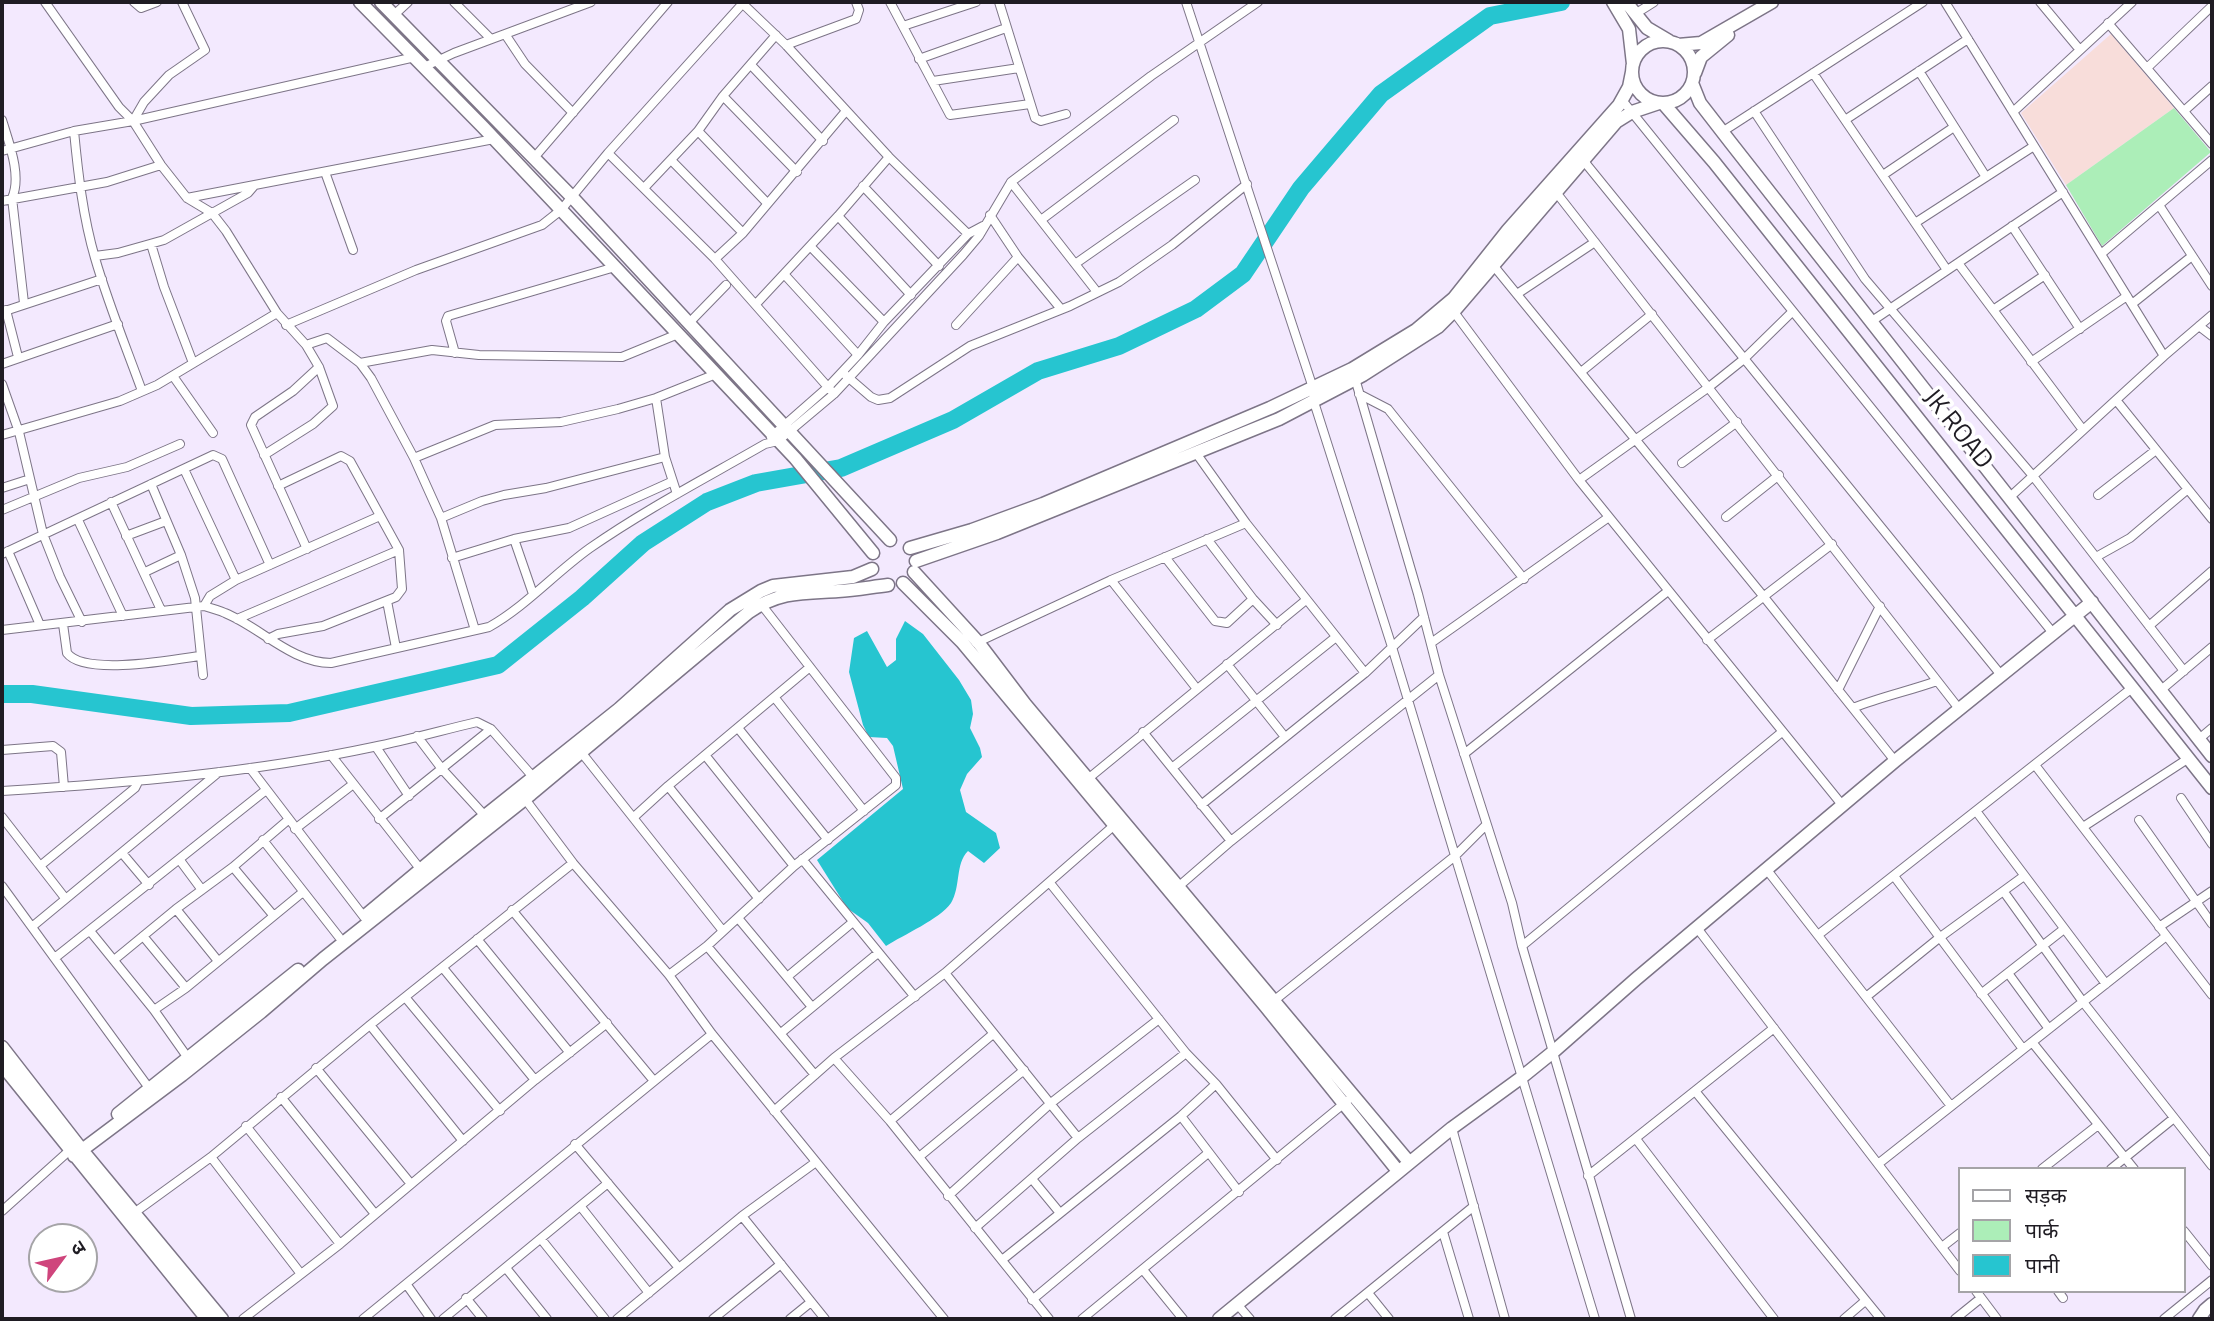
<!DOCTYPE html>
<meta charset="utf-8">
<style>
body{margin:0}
#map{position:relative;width:2214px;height:1321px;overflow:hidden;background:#f3e9fe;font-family:"Titillium Web","Noto Sans Devanagari",sans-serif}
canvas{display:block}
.frame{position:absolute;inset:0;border:4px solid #1f1c23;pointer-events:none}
.legend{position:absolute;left:1958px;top:1167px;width:228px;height:126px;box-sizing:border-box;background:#fff;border:2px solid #a5a4a7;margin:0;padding:9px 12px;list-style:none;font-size:21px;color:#1f1c23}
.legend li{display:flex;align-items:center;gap:14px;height:35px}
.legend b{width:35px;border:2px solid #a5a4a7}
.north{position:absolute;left:28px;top:1223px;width:70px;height:70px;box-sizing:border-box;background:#fff;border:2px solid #a5a4a7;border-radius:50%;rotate:57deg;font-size:19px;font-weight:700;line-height:28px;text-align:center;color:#1f1c23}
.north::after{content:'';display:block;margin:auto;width:24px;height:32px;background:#cf457c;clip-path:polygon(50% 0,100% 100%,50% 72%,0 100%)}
</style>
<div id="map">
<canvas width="2214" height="1321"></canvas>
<div class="frame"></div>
<ul class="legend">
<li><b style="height:9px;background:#fff"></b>सड़क</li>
<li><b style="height:19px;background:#aceeb8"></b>पार्क</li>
<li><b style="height:19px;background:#26c5d0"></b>पानी</li>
</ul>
<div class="north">उ</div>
</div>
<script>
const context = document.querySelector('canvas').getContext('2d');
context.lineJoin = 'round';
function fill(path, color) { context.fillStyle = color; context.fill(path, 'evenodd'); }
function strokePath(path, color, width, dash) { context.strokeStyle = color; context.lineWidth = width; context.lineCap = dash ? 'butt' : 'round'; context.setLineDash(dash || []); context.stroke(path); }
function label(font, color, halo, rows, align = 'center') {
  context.font = font + ' "Titillium Web",sans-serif'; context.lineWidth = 7; context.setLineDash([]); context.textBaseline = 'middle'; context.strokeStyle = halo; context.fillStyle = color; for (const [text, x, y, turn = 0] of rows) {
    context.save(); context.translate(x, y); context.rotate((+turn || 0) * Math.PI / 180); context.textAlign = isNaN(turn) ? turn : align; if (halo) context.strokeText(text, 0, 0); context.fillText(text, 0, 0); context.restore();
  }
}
const education = new Path2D(`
 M2111 34 2174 108 2066 185 2021 113Z`);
const green = new Path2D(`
 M2174 108 2211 152 2102 246 2066 185Z`);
const water = new Path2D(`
 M905 621 923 634 959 680 971 700 973 714 970 728 980 748 982 757 967 774 960 790 966 812 996 833 1000 848 984 863 968 851C955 864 961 887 951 903 940 919 903 935 886 946L868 923 847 908 817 860 903 789 893 746 887 738 869 737 863 725 849 672 854 638 867 631 887 667 896 660V639Z`);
const river = new Path2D(`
 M2 694H32L191 716 289 713 498 665 582 598 643 543 707 502 756 483 841 468 953 420 1038 371 1119 346 1196 309 1243 274 1301 188 1381 94 1490 16 1561 2`);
const street = new Path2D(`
 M45 2 119 107 133 121 161 165 187 198 212 213 226 231 277 313 306 345 319 367 333 406 313 424 264 455
 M134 2 141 8 157 2
 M454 2 491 39
 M741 2 786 45 889 157 968 234
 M890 2 950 115 1030 104
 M999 2 1035 118 1041 121 1066 114
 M1186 2 1313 388 1314 402 1392 647 1595 1319
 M1945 2 2164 356
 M2040 2 2080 50
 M1635 14 1654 2
 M394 15 408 2
 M2108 23 2212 144
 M903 26 976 2
 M505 34 525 64 573 113
 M786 45 856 19 859 10 856 2
 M919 59 1006 28
 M751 65 823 141
 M424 67 454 53 591 2
 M2147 68 2212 6
 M1919 71 1986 177
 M1813 73 1947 270
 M933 81 1019 68
 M723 96 797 172
 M1622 100 2053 633
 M1754 111 1865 279 2033 476 2184 671
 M2184 111 2212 86
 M2013 112 2132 2
 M2 120C9 143 22 176 12 198L24 303
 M1845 120 1968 39
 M133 121 144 102 169 75 205 50 182 2
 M74 131C78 173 83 217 95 258 108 303 126 347 142 391
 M698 131 767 203
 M1722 132 1923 2
 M2 151 74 131 133 121 415 57
 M608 153 715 259 834 394
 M533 159 668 2
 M671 160 743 233
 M1583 160 2001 675
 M325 172 353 250
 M1883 175 1954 127
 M1011 182 1097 292
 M863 186 939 266
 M645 187 698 131 723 96 776 35
 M1555 191 1960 710
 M187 198 494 139
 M2 201 107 182 161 165
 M2159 205 2212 286
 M990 215 1018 257 1061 309
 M838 216 911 295
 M1041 220 1174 120
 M1915 223 2034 146
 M2012 226 2080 329
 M151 244 164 287 193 363
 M810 246 884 322
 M2101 254 2212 160
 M95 256 118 253 164 240 248 193 254 186
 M715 259 743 233 846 111
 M1958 263 2083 430
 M1075 264 1195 180
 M1493 265 1764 597 1895 761
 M784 274 858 355
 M1517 294 1595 242
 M756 304 838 216 889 157
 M2132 304 2192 256
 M1451 308 1579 480 1843 806
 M6 310 18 357
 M1993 310 2045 275
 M2 312 102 279
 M685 321 689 323 726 285
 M1872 321 2063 192
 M286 325 416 270 542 225 561 210 608 153 744 2
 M956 325 1018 257
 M2199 326 2212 336
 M306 345 327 338 360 363 371 378 414 458 441 518 475 630
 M455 353 446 321 448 316 615 267
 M2031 362 2127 296
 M360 363 432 350 479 355 622 357 678 334
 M2 364 118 324
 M842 372 871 397 878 400 890 398 970 346 1070 306 1119 282 1172 245 1247 184
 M1581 372 1652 314
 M1354 375 1418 594 1439 675 1512 903 1522 946 1631 1319
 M173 376 213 433
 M2 384 19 432 43 534 60 577 82 622
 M1359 394 1388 409 1524 579
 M656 398 665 457 677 494
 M2116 400 2212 519
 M2 435 120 401 157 385 277 313
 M771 437 828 387 858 355 884 322 968 234 983 226
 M1196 453 1246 523 1365 673
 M414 458 495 425 561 422 618 409 656 398 716 374
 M1682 463 1737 422
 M184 469 236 580
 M1579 480 1709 387 1744 359 1792 312
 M151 484 181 555 195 598 203 675
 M2 488 30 479
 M2098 495 2156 450
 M2010 497 2164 356 2212 315
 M111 502 161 610
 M2 510 79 478 127 467 180 444
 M1726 517 1779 475
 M441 518 482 501 504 495 546 488 665 457
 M78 520 123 616
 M126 536 166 521
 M514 539 533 594
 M1207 539 1253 599 1277 625
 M307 549 251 425 255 417 293 391 319 367
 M8 551 40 625
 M2 554 213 455 222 459 270 565
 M1165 557 1215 621 1227 623 1253 599
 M2096 557 2130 538 2188 489
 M452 558 514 539 569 528 671 482
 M145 572 181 555
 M1111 580 1197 689
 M387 601 396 648
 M204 606 210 596 236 580 380 516
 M237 619 399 550
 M63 624 67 653C84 676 172 660 199 656
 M2149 626 2212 571
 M2 630 204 606C211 608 218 610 225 613 260 627 292 663 331 663L489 627C526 606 555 573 590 548 646 509 706 478 765 444L778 441 834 394 963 255 979 236 1011 182 1151 76 1258 2
 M268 639 278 634 323 626 396 597 402 589 399 550 350 461 341 456 278 486
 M1707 640 1832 544
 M976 643 1111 580 1246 523
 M1431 643 1609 517
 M1227 664 1285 737
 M1838 690 1880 606
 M2161 690 2212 647
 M775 698 864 811
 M1853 708C1880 697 1909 691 1937 681
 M738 728 828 840
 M1143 732 1231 841
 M417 736 442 769 485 816
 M2199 739 2212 728
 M376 747 409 796
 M2 750 53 746 61 752 64 787
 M581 752 723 931
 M1464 754 1668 591
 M331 755 421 870
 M705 755 794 866
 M2035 765 2212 995
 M250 768 364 917
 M1172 768 1336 637
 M1089 778 1306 600
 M668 786 759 899
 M2 791C126 783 251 773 373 747 408 740 443 730 477 722L491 729 534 778
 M2181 798 2212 844
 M525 799 573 863 669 975 712 1034 944 1319
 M1201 805 1365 673 1424 617
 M1976 811 2106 984
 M2 817 65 898
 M634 817 668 786 810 667
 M379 819 491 729
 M2139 820 2212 924
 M2083 827 2189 758
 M295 829 352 785
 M263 840 339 937
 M122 853 149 885
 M179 859 202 890
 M802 859 915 997
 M40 866 135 788 138 782
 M233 867 273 915
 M1767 870 1951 1106
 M1894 876 2023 1049
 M1050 883 1186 1053 1216 1084 1277 1160
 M2 886 149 1088
 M1178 887 1231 841 1439 675
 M2004 892 2083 1002 2212 1166
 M176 909 218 961
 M512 910 654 1081
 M738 918 812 1007
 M33 926 219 772
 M2159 927 2212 891
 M1697 928 1960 1271
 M90 931 154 1010 188 1058
 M1818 935 2132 688
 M143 936 186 988
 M477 939 570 1053
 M707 946 815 1075
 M1522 946 1782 732
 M56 957 266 790
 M114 960 176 909 233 867 288 820
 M443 968 535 1080
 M945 973 1078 1138
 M2008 973 2049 1029
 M669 975 707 946 794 866 896 785V778L761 604
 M787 977 853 922
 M1981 994 2064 929
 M405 997 500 1111
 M1866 997 1939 938 2024 876
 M1271 1003 1455 856 1486 825
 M154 1010 186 988 303 892
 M370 1025 463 1141
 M781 1033 878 953
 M2032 1042 2134 1169
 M834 1058 890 1121 1049 1319
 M316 1068 411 1184
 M1695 1091 1881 1319
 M281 1097 375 1214
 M774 1111 834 1058 945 973 1118 822
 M1181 1116 1239 1192
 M890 1121 993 1034
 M246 1126 340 1244
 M1452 1128 1505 1319
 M1636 1139 1774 1319
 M575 1144 679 1268
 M211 1157 301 1274
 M919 1157 1024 1070
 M1878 1164 2165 937
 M2042 1169 2098 1125
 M2111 1169 2174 1118
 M1588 1176 1774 1028
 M1032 1179 1060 1213
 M948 1196 1051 1103 1159 1019
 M581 1207 649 1293
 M2 1211 70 1150
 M134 1213 211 1157 370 1025 573 863
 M742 1216 825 1319
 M975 1228 1078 1138 1186 1053
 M2184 1231 2212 1266
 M1443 1232 1469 1319
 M541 1239 605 1319
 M1942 1247 1960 1233
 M1002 1260 1181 1116 1216 1084
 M506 1268 547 1319
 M1144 1271 1183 1319
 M407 1285 431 1319
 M1976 1291 1997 1319
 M2058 1291 2063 1298
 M1368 1293 1389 1319
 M466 1298 483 1319
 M1032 1300 1207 1154
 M1237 1304 1250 1319
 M243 1319 340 1244 535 1080 607 1023
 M363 1319 712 1034
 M443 1319 608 1183
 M617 1319 742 1216 816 1162
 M713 1319 781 1264
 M790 1319 811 1302
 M1082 1319 1347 1101
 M1335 1319 1474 1206
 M1844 1319 1865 1301
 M1955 1319 1981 1298
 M2164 1319 2212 1280`);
const secondary = new Path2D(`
 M360 2 483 127 795 458 873 553
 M381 2 572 197 890 540
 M1613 2 1629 29 1633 64
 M1626 2 1647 28 1669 41
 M1632 72a31 31 0 1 1 62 0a31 31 0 1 1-62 0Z
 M1678 45 1701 43 1772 2
 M1695 73 1701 57 1728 35
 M1692 83 1700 103 1731 143 2212 756
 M1663 103 1714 162 2212 788
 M910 548 972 530 1043 504 1270 408 1352 369 1416 330 1454 298 1508 230 1619 105 1629 87 1632 72
 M916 561 997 533 1279 419 1363 375 1438 327 1454 311 1616 122 1632 112 1659 103
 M914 572 978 642 1025 704 1409 1162
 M903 583 962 642 1266 1007 1398 1171
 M366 915 486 815 619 709 730 610 761 591 773 586 853 577 872 569
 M2 1047 82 1150 222 1319
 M2 1065 207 1319
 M118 1114 298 970
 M74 1156 182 1075 261 1012 323 959 531 794 749 612C780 591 803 593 838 591 855 590 871 587 888 585
 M1219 1319 1452 1128 1522 1077 1553 1052 1636 979 1895 761 2092 602
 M2199 1319 2205 1310 2212 1304`);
const streetNames = [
 ["JK ROAD",1957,430,51]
];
fill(education, '#f8ddda');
fill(green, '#aceeb8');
fill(water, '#26c5d0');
strokePath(river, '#26c5d0', 18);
strokePath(street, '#7d7587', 10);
strokePath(secondary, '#7d7587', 15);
strokePath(street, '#fff', 8);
strokePath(secondary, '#fff', 12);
label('26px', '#1f1c23', '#fff', streetNames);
</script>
